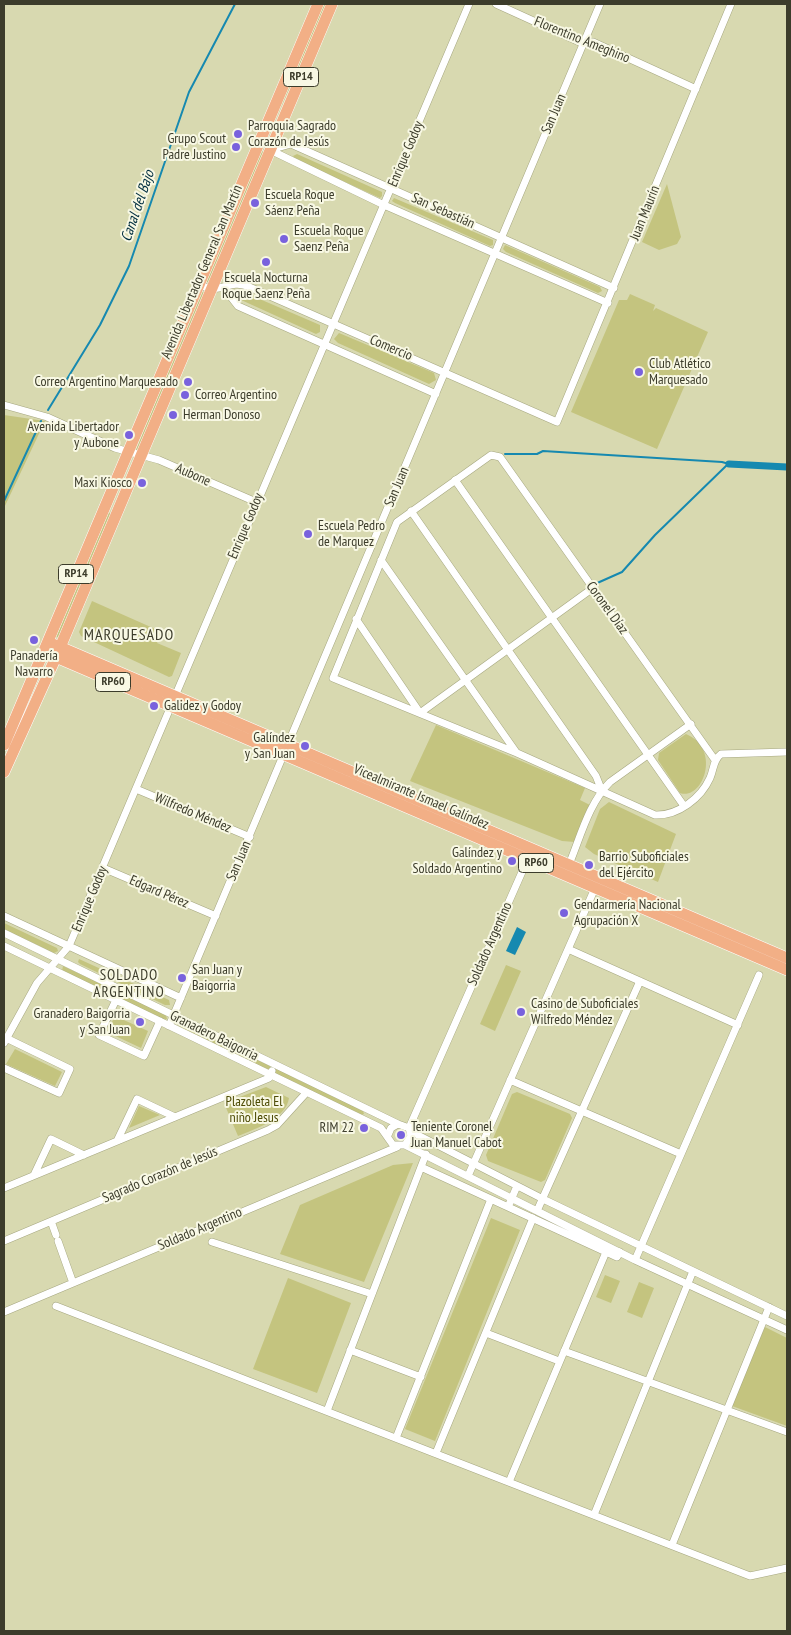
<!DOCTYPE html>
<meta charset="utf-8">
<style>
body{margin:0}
#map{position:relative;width:791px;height:1635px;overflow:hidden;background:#d8d9b0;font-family:"PT Sans Narrow",sans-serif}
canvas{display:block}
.frame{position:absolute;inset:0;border:5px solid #3c3c2b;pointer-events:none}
</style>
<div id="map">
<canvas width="791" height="1635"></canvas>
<div class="frame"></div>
</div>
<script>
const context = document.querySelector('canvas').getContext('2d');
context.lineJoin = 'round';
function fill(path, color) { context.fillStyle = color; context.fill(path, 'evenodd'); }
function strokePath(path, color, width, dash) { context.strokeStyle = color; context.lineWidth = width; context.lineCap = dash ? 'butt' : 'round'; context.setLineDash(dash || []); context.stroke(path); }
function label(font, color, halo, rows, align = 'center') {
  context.font = font + ' "PT Sans Narrow",sans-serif'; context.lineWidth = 4; context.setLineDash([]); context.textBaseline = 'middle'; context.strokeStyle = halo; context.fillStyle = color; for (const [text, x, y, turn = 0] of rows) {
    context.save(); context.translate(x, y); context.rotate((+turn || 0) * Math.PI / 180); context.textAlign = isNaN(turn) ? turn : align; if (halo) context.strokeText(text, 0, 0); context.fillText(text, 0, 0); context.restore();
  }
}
const green = new Path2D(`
 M322 4H327L265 143H264Z
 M261 150 264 153 210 282H206Z
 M297 154 382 192V196L380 198 295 159 293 156Z
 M667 184 681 237 677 244 659 250 642 242Z
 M394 198 493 240V245L490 246 395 203 392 201Z
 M505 245 600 287 602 291 598 293 506 252 503 249Z
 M201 291 205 293 139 449 136 450Z
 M241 291 320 325V332L316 334 239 299 237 295Z
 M630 294 655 305 653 311 656 308 708 332 657 449 571 412 619 300H627Z
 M339 333 434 373 436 380 429 384 338 343 334 339Z
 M4 415 45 421 4 508Z
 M108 512 111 514 59 637H56Z
 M92 601 162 632 157 643 181 653 172 676 169 677 81 636 79 632Z
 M436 725 585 788 580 800 590 805 575 842 562 841 410 781Z
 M686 734C722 749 703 801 680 793L658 760 659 753Z
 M609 802 676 834 658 882 594 854 585 847 600 809Z
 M4 923 57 948 58 951 54 953 4 929Z
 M79 959 169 1000 170 1005H165L80 964 78 962Z
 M506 965 521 971 495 1031 480 1024Z
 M63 966 166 1015 167 1019 164 1020 62 971Z
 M115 1016 148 1031 141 1048 107 1032Z
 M181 1022 270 1066 271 1069 268 1070 179 1027 178 1024Z
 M15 1049 62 1072 55 1086 6 1064Z
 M277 1069 363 1111 364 1114 361 1115 275 1074V1070Z
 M266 1087 289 1098C286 1119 255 1129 238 1136L224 1103Z
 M517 1092 570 1114 572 1118 545 1180 541 1182 488 1161 486 1155 512 1094Z
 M139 1106 160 1115 129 1128Z
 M413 1163 364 1282 280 1254 300 1205 393 1165Z
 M491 1218 520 1230 435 1441 405 1429Z
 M605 1275 620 1281 611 1303 596 1297Z
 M288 1278 351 1303 317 1393 253 1369Z
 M639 1282 654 1288 642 1318 627 1312Z
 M765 1327 787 1338V1426L732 1406Z`);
const water = new Path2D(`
 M517 927 526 932 515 955 506 951Z`);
const stream = new Path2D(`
 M48 410 100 325 129 266 189 92 235 4
 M505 454H537L543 451 722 462 729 464
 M4 501 41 421
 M595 584 622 572 655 535 727 465`);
const canal = new Path2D(`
 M729 464 787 467`);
const minor = new Path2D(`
 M496 4 584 44 593 42 696 89
 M268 149 384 205 608 303
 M270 150 291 144 614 288
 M199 285C223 295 228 279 247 286L557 422 731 4
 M224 288 238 306 436 394
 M4 405 47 417 115 448 159 460 256 502
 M455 480 684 806
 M411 511 596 776 602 791
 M381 560 516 752
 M356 619 420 713 593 588
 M715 760 500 457 491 455 397 522 333 678 517 753 655 815C678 816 701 798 710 778 714 769 713 760 721 754L787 752
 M136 789 250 837
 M568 867C580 839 588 804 610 782L691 724
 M103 868 216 916
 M4 916 181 998
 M4 933 398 1124
 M4 946 381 1128 393 1145H405L411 1136 409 1128 398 1124 391 1128 388 1135
 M568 949 738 1025
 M116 1000 99 1035 144 1056 160 1021
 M169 1026 600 4
 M4 1043 37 983 69 946 469 4
 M4 1068 59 1093 70 1069 6 1038
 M510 1080 681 1154
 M409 1128 522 872V855
 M410 1131 543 1199 787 1316
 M117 1141 137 1099 175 1117
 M405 1145 635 1260 787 1330
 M421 1167 617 1257 620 1252
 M34 1175 51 1139 84 1155
 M468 1176 595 888
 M4 1188 269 1078 272 1071
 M508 1207 517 1186
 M537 1211 640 981
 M51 1221 56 1235
 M4 1241 268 1130 277 1125 306 1093
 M58 1241 73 1283
 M212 1242 372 1294
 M635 1260 759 975
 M56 1306 750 1576 787 1568
 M4 1312 397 1147
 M486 1333 559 1361
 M350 1350 421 1377
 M564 1351 787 1432
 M327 1411 426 1154
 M396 1438 491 1199
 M436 1453 533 1218
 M509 1482 606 1252
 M594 1515 693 1271
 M672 1545 769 1307`);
const primary = new Path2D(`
 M53 644 787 958
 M44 652 787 970
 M4 745 318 4
 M4 772 56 657 332 4`);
const markers = [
 [238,134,5,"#7962dd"],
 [236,147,5,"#7962dd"],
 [255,203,5,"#7962dd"],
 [284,239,5,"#7962dd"],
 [266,262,5,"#7962dd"],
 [639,372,5,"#7962dd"],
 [188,382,5,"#7962dd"],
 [185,395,5,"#7962dd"],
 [173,415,5,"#7962dd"],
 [129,435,5,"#7962dd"],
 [142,483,5,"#7962dd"],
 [308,534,5,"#7962dd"],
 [34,640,5,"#7962dd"],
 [154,706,5,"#7962dd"],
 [305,746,5,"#7962dd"],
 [512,861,5,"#7962dd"],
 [589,865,5,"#7962dd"],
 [564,913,5,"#7962dd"],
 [182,978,5,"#7962dd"],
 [521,1012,5,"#7962dd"],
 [140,1022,5,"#7962dd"],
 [364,1128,5,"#7962dd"],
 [401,1135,5,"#7962dd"]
];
const shields = [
 [301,77,35],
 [76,574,35],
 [113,682,35],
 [536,863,35]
];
const shieldNames = [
 ["RP14",301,77],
 ["RP14",76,574],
 ["RP60",113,682],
 ["RP60",536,863]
];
const streetNames = [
 ["Florentino Ameghino",582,40,22],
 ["San Juan",554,114,-67],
 ["Enrique Godoy",406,154,-67],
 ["San Sebastián",443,211,24],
 ["Juan Maurín",645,213,-68],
 ["Avenida Libertador General San Martín",202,272,-67],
 ["Comercio",391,348,23],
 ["Aubone",193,475,24],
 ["San Juan",397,487,-67],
 ["Enrique Godoy",246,526,-67],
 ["Coronel Díaz",607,608,54],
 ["Vicealmirante Ismael Galíndez",421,797,23],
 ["Wilfredo Méndez",193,813,23],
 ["San Juan",239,861,-67],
 ["Edgard Pérez",159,892,23],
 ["Enrique Godoy",90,899,-67],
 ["Soldado Argentino",490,944,-66],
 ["Granadero Baigorria",214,1036,26],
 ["Sagrado Corazón de Jesús",160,1175,-23],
 ["Soldado Argentino",200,1229,-23]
];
const poiNames = [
 ["Parroquia Sagrado",248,126],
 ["Corazón de Jesús",248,142],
 ["Grupo Scout",226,139,"right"],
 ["Padre Justino",226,155,"right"],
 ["Escuela Roque",265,195],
 ["Sáenz Peña",265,211],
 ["Escuela Roque",294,231],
 ["Saenz Peña",294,247],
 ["Escuela Nocturna",266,278,"center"],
 ["Roque Saenz Peña",266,294,"center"],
 ["Club Atlético",649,364],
 ["Marquesado",649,380],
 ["Correo Argentino Marquesado",178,382,"right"],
 ["Correo Argentino",195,395],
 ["Herman Donoso",183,415],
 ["Avenida Libertador",119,427,"right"],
 ["y Aubone",119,443,"right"],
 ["Maxi Kiosco",132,483,"right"],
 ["Escuela Pedro",318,526],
 ["de Marquez",318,542],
 ["Panadería",34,656,"center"],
 ["Navarro",34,672,"center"],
 ["Galidez y Godoy",164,706],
 ["Galíndez",295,738,"right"],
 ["y San Juan",295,754,"right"],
 ["Galíndez y",502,853,"right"],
 ["Soldado Argentino",502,869,"right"],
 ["Barrio Suboficiales",599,857],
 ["del Ejército",599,873],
 ["Gendarmería Nacional",574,905],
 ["Agrupación X",574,921],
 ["San Juan y",192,970],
 ["Baigorria",192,986],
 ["Casino de Suboficiales",531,1004],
 ["Wilfredo Méndez",531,1020],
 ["Granadero Baigorria",130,1014,"right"],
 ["y San Juan",130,1030,"right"],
 ["Teniente Coronel",411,1127],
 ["Juan Manuel Cabot",411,1143],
 ["RIM 22",354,1128,"right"]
];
const parkNames = [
 ["Plazoleta El",254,1102],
 ["niño Jesus",254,1118]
];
const waterNames = [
 ["Canal del Bajo",138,206,-71]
];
const neighbourhoodNames = [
 ["SOLDADO",129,976],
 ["ARGENTINO",129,993]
];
const quarterNames = [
 ["MARQUESADO",129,635]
];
fill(green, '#c4c47f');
fill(water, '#1689b0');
strokePath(stream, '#1689b0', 2);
strokePath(canal, '#1689b0', 7);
strokePath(minor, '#a6a780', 8);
strokePath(primary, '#fff', 12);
strokePath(minor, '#fff', 7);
strokePath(primary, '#f2af86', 11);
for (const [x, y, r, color] of markers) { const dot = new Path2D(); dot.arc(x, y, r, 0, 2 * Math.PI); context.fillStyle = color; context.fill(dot); strokePath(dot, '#f8f8e4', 2); }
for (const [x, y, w] of shields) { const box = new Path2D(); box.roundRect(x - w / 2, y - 9.5, w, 19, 4); context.fillStyle = '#f8f8e4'; context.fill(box); strokePath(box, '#3c3c2b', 1); }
label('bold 12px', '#3c3c2b', null, shieldNames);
label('14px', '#3c3c2b', '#f8f8e4', streetNames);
label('14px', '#3c3c2b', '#f8f8e4', poiNames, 'left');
label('14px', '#4d4b05', '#f8f8e4', parkNames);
label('italic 15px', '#002e3f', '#f8f8e4', waterNames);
context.letterSpacing = '1px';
label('15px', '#3c3c2b', '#f8f8e4', neighbourhoodNames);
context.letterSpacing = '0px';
context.letterSpacing = '1px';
label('16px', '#3c3c2b', '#f8f8e4', quarterNames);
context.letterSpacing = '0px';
</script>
